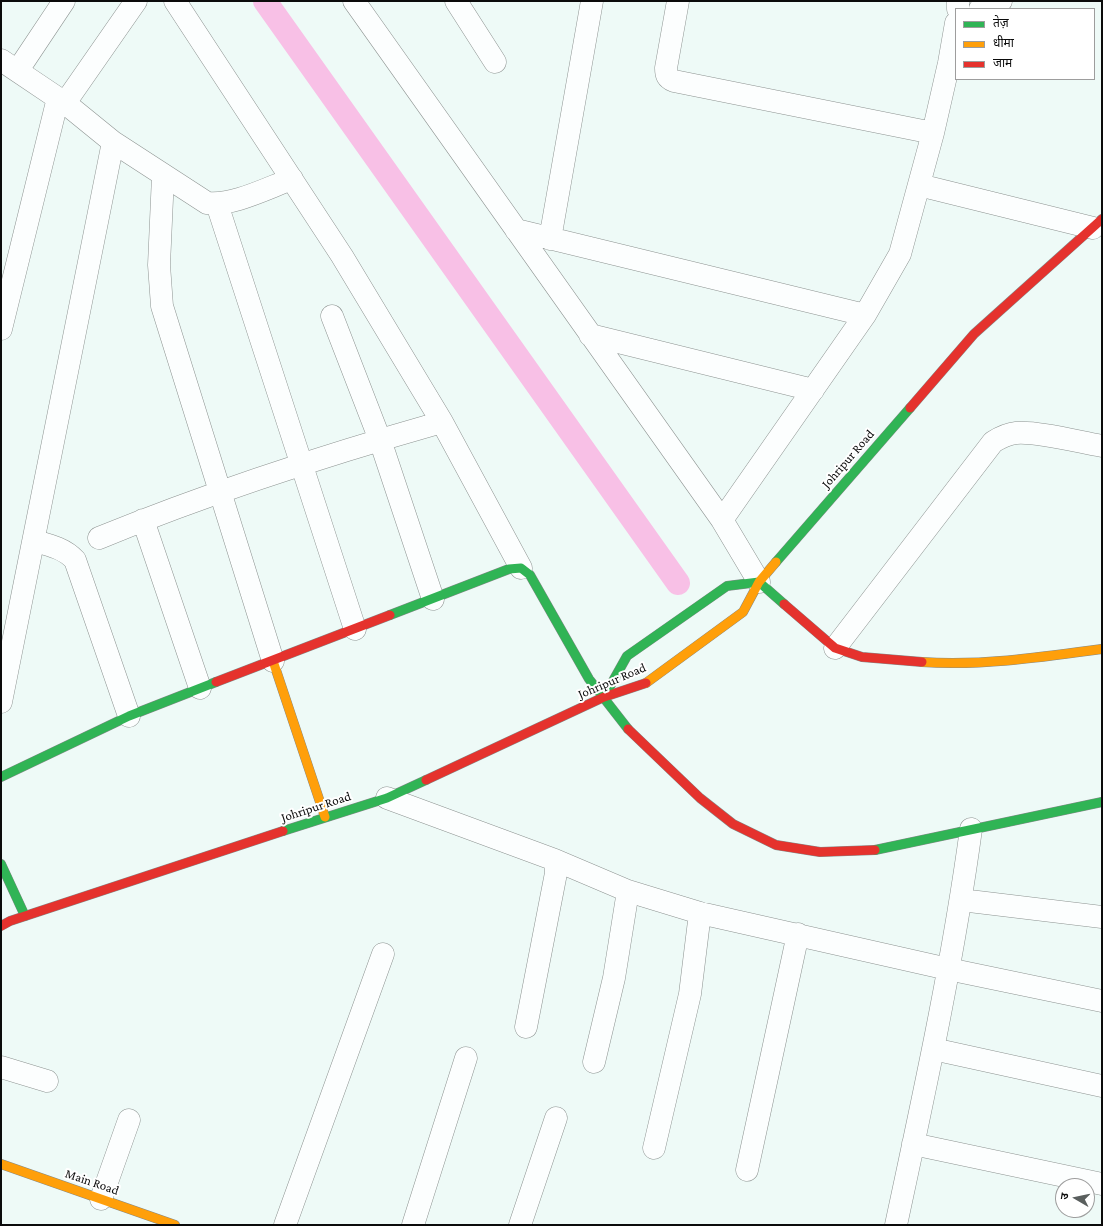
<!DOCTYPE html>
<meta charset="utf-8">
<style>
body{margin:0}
#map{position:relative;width:1103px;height:1226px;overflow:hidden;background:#eefaf7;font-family:"Crimson Pro","Noto Sans Devanagari",serif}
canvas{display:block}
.frame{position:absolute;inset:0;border:2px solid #0b0b0b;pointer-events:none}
.legend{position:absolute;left:955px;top:8px;width:140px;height:72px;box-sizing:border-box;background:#fff;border:1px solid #9d9d9d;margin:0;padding:5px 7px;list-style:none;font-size:12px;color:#0b0b0b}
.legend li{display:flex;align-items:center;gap:8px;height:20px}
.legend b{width:20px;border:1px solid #9d9d9d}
.north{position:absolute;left:1055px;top:1178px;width:40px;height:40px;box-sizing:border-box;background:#fff;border:1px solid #9d9d9d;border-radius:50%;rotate:279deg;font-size:11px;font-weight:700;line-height:16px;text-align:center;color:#0b0b0b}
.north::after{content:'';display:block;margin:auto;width:14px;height:18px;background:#5a5f5e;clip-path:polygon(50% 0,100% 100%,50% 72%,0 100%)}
</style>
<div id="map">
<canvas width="1103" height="1226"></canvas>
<div class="frame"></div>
<ul class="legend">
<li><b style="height:5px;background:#30b455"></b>तेज़</li>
<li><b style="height:5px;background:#ff9f0a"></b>धीमा</li>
<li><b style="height:5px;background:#e5322d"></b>जाम</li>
</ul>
<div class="north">उ</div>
</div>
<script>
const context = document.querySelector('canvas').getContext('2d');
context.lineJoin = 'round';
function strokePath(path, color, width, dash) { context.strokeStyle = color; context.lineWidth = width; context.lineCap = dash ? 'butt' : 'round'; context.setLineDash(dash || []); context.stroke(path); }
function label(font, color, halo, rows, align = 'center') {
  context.font = font + ' "Crimson Pro",serif'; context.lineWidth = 4; context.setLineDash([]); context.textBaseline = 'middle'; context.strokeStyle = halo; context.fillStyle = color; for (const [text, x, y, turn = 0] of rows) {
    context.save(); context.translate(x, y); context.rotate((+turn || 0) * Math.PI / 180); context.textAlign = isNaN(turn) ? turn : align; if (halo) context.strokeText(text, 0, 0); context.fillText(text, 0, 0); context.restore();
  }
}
const canal = new Path2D(`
 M265 1 678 583`);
const street = new Path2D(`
 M175 1 342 256 442 422 521 568
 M354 1 722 520 759 582
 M456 1 495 62
 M678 1 666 68C666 75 667 78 674 81L933 133
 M958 9V1
 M980 9 1001 1
 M1 60 65 103 113 142 207 203C233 206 267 188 292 179
 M18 70 64 1
 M65 103 136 1
 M163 176 159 265 162 306 273 661
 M919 185 1093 228
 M217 204 355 629
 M516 230 865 315
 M550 239 592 1
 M332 316 380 440 433 599
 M1 329 58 98
 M590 335 813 390
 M143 520 200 688
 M722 520 865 315 900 254 933 133 949 63 956 23
 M99 538C211 492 326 455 442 422
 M34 541C49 545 64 548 75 560L129 716
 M835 648 993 442C1001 437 1007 434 1016 433 1037 431 1079 442 1102 446
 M1 702 113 142
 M387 798 555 860 628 891 700 913 948 969 1102 1001
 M961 900 1102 917
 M526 1027 556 873 555 860
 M933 1049 1102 1086
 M594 1062 614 978 628 891
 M1 1067 47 1081
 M913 1144 1102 1184
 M654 1148 690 994 700 913
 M747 1170 798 934
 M101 1199 129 1120
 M285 1225 383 954
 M413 1225 466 1058
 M520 1225 556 1118
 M896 1225C924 1094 953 962 971 829`);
const fast = new Path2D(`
 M776 562 910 408
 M390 615 509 569 521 568 530 575 589 679 628 729
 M604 697 627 656 727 586 759 582 784 604
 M1 777 129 716 216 682
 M283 831 387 798 426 780
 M875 850 1102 802
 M1 864 25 916`);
const slow = new Path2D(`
 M273 661 325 817
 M922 662C982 666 1043 657 1102 649
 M646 683 743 612 759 582 776 562
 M1 1164 175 1225`);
const jam = new Path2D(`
 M910 408 974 334 1102 219
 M784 604 835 648 862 657 922 662
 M216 682 390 615
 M628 729 700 798 733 824 776 845 820 852 875 850
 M426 780 604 697 646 683
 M1 926 10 921 283 831`);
const streetNames = [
 ["Johripur Road",848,459,-49],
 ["Johripur Road",612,681,-23],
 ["Johripur Road",316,807,-18],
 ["Main Road",92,1182,19]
];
strokePath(canal, '#f8c0e6', 24);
strokePath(street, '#8d9391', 23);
strokePath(fast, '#848988', 10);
strokePath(slow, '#848988', 10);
strokePath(jam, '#848988', 10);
strokePath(street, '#fcfefe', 22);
strokePath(fast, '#30b455', 9);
strokePath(slow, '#ff9f0a', 9);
strokePath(jam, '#e5322d', 9);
label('13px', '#0b0b0b', '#fff', streetNames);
</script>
